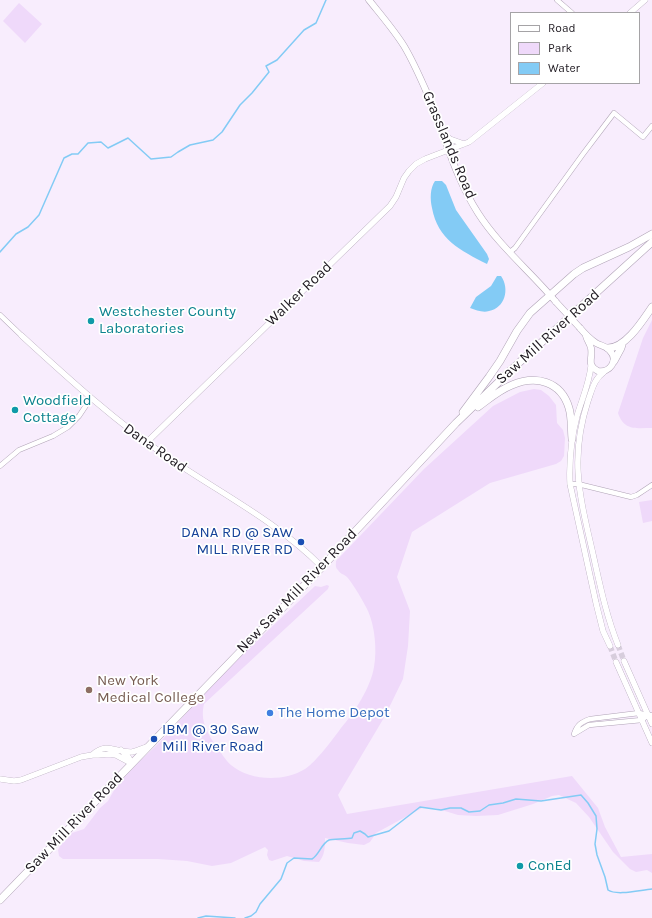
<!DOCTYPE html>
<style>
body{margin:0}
#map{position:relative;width:652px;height:918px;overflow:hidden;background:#f8edfd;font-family:Karla,sans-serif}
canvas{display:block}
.legend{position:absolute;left:510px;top:12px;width:130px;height:72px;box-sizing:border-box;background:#fff;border:1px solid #a5a3a6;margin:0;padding:5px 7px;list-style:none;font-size:12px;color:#1f1a21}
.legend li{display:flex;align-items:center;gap:8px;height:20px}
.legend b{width:20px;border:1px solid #a5a3a6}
</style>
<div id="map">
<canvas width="652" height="918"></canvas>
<ul class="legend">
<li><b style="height:5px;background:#fff"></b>Road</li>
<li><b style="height:11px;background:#efd9fa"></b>Park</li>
<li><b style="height:11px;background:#83cbf5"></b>Water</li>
</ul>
</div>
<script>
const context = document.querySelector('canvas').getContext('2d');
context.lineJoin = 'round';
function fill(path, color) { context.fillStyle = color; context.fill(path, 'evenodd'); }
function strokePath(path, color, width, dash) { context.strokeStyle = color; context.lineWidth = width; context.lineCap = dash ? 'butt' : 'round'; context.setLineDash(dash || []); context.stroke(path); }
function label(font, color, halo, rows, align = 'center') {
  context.font = font + ' Karla,sans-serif'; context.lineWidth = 3.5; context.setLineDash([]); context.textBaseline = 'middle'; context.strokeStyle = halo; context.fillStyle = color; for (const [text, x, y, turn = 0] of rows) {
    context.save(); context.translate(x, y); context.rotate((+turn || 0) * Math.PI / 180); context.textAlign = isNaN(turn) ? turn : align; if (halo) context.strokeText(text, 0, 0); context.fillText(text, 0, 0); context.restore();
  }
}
const green = new Path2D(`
 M19 3 42 24 25 43 3 21Z
 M652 320V428C636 428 624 431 618 413L643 338Z
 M534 389 541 390 549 396 556 405 557 423 563 430 565 438 564 456 561 461 556 464 490 483 412 532 397 577 410 611 408 646 403 679 385 716 338 795 347 814 572 776 598 808 605 827 621 857 652 854V873L647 870 636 872 630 869 613 852 589 817 576 803 559 795 552 796 533 804 498 815 476 816 458 815 435 808H422L376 833 370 842 364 845 348 843 325 838C325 847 325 855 319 862L304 861 287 856 272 861 269 860 267 855 268 850 265 847 231 863 212 866 187 861 158 859H63L59 856 58 850 61 844 72 833 84 829 100 808 108 801 117 785 139 762 160 742 223 673 315 586 321 587 327 585 329 586 328 589 204 704C200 721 207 732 216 746 221 752 225 760 231 765 250 781 284 782 305 769 316 762 333 739 341 728 354 713 371 687 374 667 377 650 375 627 368 611 364 602 353 584 347 577 344 574 340 574 338 570 335 567 336 565 336 561L424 469 493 406 520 392Z
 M652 500V521L643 523 639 502Z`);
const water = new Path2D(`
 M435 181H442L446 185 456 210 487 254 489 259 487 264C460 250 438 240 432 208 430 199 430 188 435 181Z
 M497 276H501C510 289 505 308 489 311 483 313 476 310 470 308L476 297 491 286Z`);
const stream = new Path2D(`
 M0 252 16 234 28 227 39 215 64 158 72 154H78L88 143 101 142 108 148 128 138 151 159 171 157 178 152 190 145 213 140 222 132 240 105 252 93 269 72 266 66 277 60 304 30 316 23 326 0
 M198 918 206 916 235 918
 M245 918 251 916 256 912 260 904 281 879 287 863 294 858 312 859C319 855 321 844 329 840 332 839 347 839 352 838L354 833 360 831 365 834 368 837 389 831 420 807 441 810 450 808H461L469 812 480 811 489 805 503 803 516 799 541 801 581 795 588 803 596 816 597 829 595 844 597 855 605 877 608 890C617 896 640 890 652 889`);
const tertiaryTunnel = new Path2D(`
 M618 645 624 661
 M610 646 616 662`);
const minor = new Path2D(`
 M557 0 572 13
 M510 252 515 248 583 154 614 113 643 137 652 126
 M0 315 22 336
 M0 466 19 450 53 436 68 427 79 416 91 398
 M570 484H578L631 497 637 495 652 485
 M648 715 642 720 589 725 574 734C577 725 581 722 590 719L639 713 648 715H652`);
const tertiary = new Path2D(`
 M630 13 645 0
 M442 133 450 139 464 144
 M22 336C69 379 116 422 169 458 220 493 278 522 322 567
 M591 366C589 384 582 399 577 416 571 439 569 461 570 484L596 603 603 631 610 646
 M604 372C594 379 592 390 588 401 569 459 580 497 593 554 600 585 606 615 618 645
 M147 442 390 206 396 197 404 178 409 171 416 164 425 159 469 142 543 83
 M624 661 652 724
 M616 662 652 743
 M121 750 129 758 131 763
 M92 755C108 741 115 753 132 752 137 751 142 748 147 747
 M0 779 14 781 21 780 81 757 92 755H98L109 754 116 755 131 763`);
const secondary = new Path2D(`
 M369 0C381 15 394 30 404 46 413 61 420 77 427 93 444 132 454 176 478 213 499 246 531 272 556 302
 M580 328C585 334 590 339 596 343 601 346 607 346 610 351 619 360 610 373 598 371 586 365 593 359 591 348 590 344 587 340 586 336`);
const primary = new Path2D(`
 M608 348C626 348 643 320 652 307
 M614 361 621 348 622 345
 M478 407C489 399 499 390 512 385 536 375 561 381 569 408 572 418 571 429 572 439
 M463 412 489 377 500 361 517 331 530 313 574 274 583 268 629 247 652 234
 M0 900 322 567 456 423 511 370 652 242`);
const secondaryBridge = new Path2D(`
 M556 302 580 328`);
const markers = [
 [91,321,4,"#0f9aa8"],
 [15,410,4,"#0f9aa8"],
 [301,542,4,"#1a4fb4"],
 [89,690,4,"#8d6e63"],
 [270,713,4,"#3f7fe0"],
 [154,739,4,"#1a4fb4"],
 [520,866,4,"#0f9aa8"]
];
const streetNames = [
 ["Grasslands Road",449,145,67],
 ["Walker Road",299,294,-44],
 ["Saw Mill River Road",548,337,-42],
 ["Dana Road",155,448,35],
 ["New Saw Mill River Road",297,591,-46],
 ["Saw Mill River Road",74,823,-46]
];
const cultureNames = [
 ["Westchester County",99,312],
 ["Laboratories",99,329],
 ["Woodfield",23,401],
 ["Cottage",23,418],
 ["ConEd",528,866]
];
const transitNames = [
 ["DANA RD @ SAW",293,533],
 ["MILL RIVER RD",293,550],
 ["IBM @ 30 Saw",162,730,"left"],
 ["Mill River Road",162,747,"left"]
];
const educationNames = [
 ["New York",97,681],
 ["Medical College",97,698]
];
const shopNames = [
 ["The Home Depot",278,713]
];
fill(green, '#efd9fa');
fill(water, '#83cbf5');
strokePath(stream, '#83cbf5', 1.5);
strokePath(tertiaryTunnel, '#d7cddc', 5.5, [5.5, 3]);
strokePath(minor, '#b0a3b6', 5.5);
strokePath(tertiary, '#b0a3b6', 6);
strokePath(secondary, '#b0a3b6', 7);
strokePath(primary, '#b0a3b6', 8);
strokePath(minor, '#fff', 4.5);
strokePath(tertiary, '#fff', 5.5);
strokePath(secondary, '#fff', 6);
strokePath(primary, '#fff', 7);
strokePath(secondaryBridge, '#b0a3b6', 7, []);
strokePath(secondaryBridge, '#fff', 6);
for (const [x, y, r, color] of markers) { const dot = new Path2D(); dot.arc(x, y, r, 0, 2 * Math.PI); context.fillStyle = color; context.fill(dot); strokePath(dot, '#fff', 1.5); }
label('15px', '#1f1a21', '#fff', streetNames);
label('15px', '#0d838f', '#fff', cultureNames, 'left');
label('15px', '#164399', '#fff', transitNames, 'right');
label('15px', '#785e54', '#fff', educationNames, 'left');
label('15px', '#366cbe', '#fff', shopNames, 'left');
</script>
